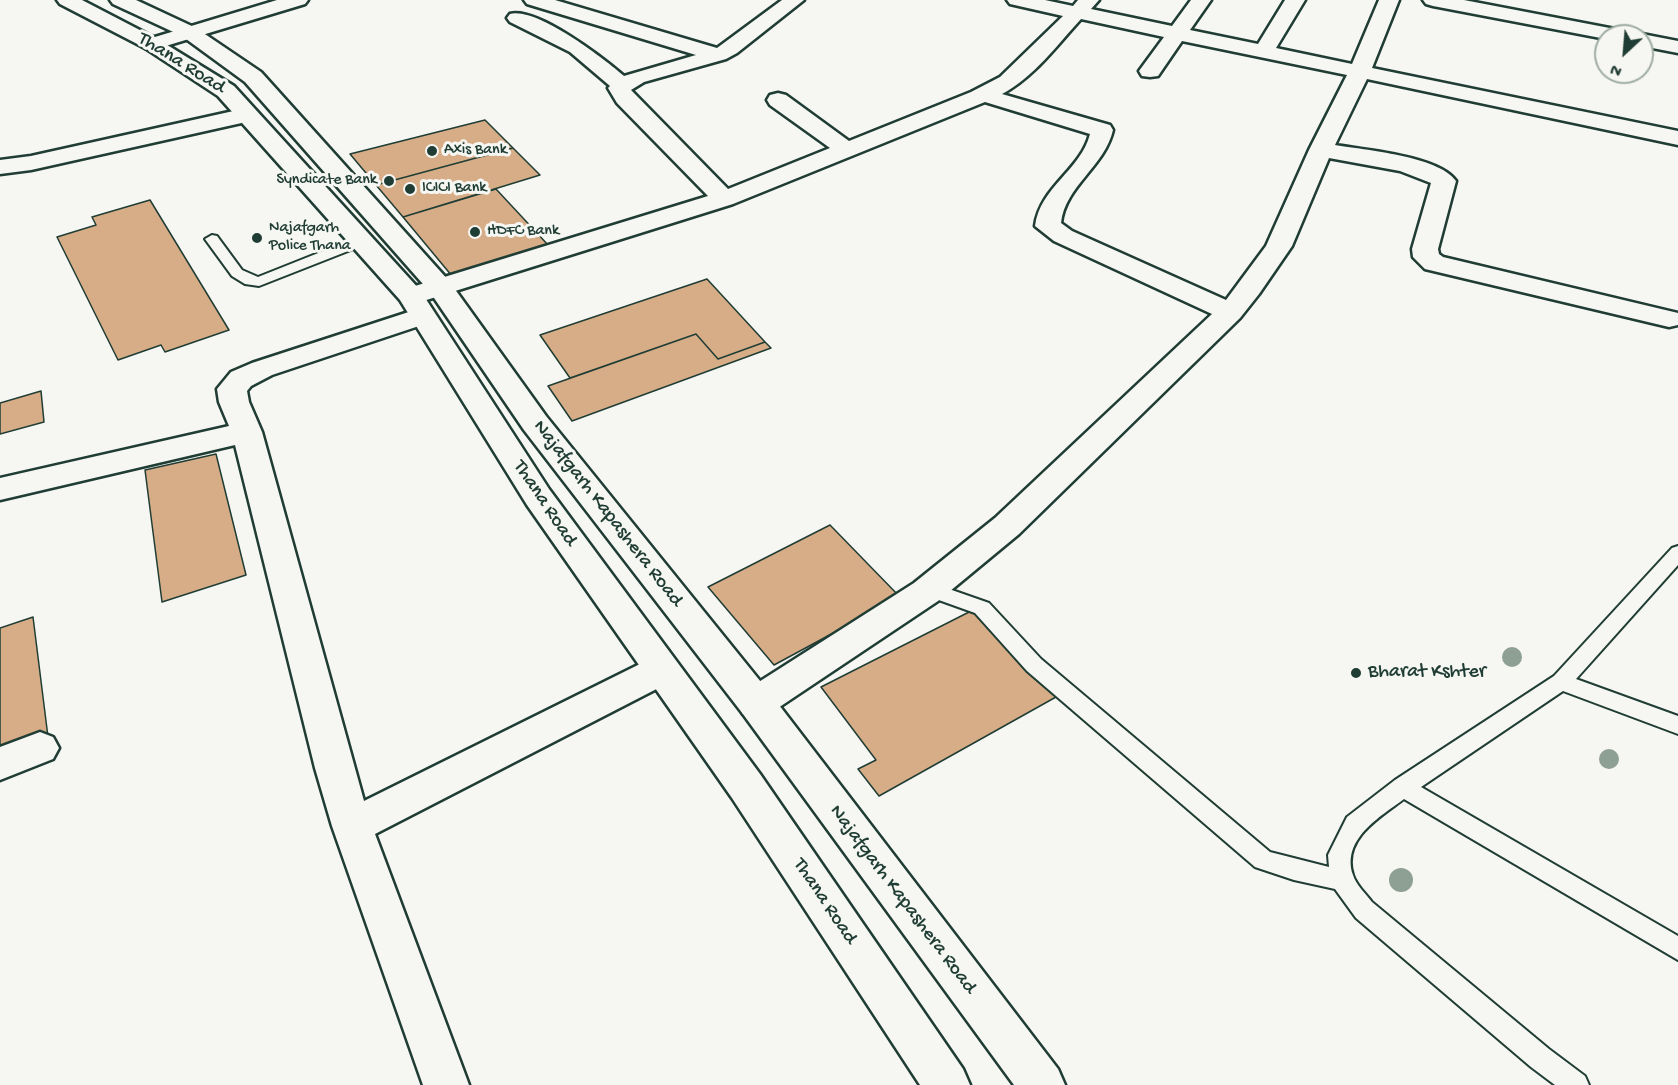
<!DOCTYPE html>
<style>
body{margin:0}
#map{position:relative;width:1678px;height:1085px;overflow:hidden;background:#f6f6f2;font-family:"Gochi Hand",sans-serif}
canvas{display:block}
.north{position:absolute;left:1594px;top:24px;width:60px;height:60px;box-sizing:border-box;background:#f6f6f2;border:2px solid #a0aca6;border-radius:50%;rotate:206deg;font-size:16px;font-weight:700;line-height:24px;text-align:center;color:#1f3d34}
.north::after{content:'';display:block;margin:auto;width:21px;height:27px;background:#1f3d34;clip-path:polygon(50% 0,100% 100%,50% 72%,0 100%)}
</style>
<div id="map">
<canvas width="1678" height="1085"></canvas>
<div class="north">N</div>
</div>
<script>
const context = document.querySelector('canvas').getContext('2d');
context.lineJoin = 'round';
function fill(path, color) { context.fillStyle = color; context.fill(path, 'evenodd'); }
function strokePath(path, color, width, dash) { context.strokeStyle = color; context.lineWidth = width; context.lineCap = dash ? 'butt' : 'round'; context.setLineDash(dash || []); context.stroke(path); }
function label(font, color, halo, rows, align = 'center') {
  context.font = font + ' "Gochi Hand",sans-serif'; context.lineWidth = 6; context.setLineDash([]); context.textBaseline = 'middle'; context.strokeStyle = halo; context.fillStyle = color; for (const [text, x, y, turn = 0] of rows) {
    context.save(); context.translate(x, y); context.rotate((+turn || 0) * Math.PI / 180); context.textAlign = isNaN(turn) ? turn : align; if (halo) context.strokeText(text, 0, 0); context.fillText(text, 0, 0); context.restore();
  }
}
const building = new Path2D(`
 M485 120 513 148 376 185 350 154Z
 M513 148 540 175 403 217 376 185Z
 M496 189 549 246 452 276 403 217Z
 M150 200 229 330 165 352 161 345 118 360 57 237 96 225 92 217Z
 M707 279 765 342 718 359 696 334 570 378 540 335Z
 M696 334 718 359 765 342 771 348 572 421 548 386Z
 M41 391 44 422 0 434V403Z
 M216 454 246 575 162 602 145 470Z
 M830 525 900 597 774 665 708 587Z
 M975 609 1056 697 879 796 858 769 876 760 821 687Z
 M33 617 48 737 0 755V628Z`);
const service = new Path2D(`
 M212 235 217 236 242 270 258 277 356 238 361 237 368 241 366 244 259 286 245 284 232 276 205 239Z
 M1678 546V565L1576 679 1678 716V734L1563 691 1421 787 1678 936V960L1404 799C1380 817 1341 839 1353 875 1356 885 1366 894 1372 902L1549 1049 1585 1076 1589 1085H1555L1531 1067 1356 918 1335 889 1294 880 1255 867 1027 671 975 613 922 594 920 589 922 584 929 582 989 603 1041 659 1270 852 1329 867 1328 855 1347 817 1395 780 1554 676 1672 548Z`);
const minor = new Path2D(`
 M277 0H308L305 4 159 48 152 50 145 48 142 44 145 40Z
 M524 0H555L717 48 782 0H804L737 53 726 59 644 82 631 90 728 189 830 148 770 105 767 100 770 95 778 93 786 95 849 141 971 92 1000 77 1063 16 1010 4 1007 0H1045L1073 6 1078 0H1099L1091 9 1172 26 1191 0H1211L1190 30 1258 44 1285 0H1305L1276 48 1352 64 1379 0H1399L1372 68 1678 131V145L1367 79 1335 145C1364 150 1439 156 1456 181L1438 249 1439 254 1443 257 1678 313V325L1669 327 1425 269 1413 257 1412 249 1431 183 1400 171 1329 158 1292 246 1259 294 1240 318 1019 534 938 601 769 714 756 718 743 714 737 703 743 692 914 583 995 518 1212 314 1054 241 1035 226C1040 187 1081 170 1090 134L985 102 733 204 420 302 411 304 402 302 398 296 402 290 708 196 617 103 608 88 610 86 570 52 510 22 507 18 510 14C537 7 603 58 624 76L696 55 527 4ZM1081 19 1164 37 1139 71 1142 76 1150 77 1158 76 1182 41 1347 75 1309 150 1266 246 1226 300 1072 231 1061 223C1065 186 1105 166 1113 130L1110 125 1002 94C1034 77 1057 45 1081 19Z
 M1423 0H1464L1620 30 1627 32 1630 36H1606V39L1433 6 1426 4Z
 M1642 34 1678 41V53L1642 46V36H1635Z
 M247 108 255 110 258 115 255 120 31 170 0 174V160L31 156Z
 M421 308 431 310 435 316 431 322 272 375 251 386 247 391 249 402 262 432 364 801 648 660 661 655 674 660 679 670 674 680 375 834 469 1085H423L332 826 315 768 235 445 0 500V478L229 426 219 402 217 389 231 372 252 363Z
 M40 732 53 737 59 748 53 759 0 780V747Z`);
const secondary = new Path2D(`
 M57 0H82L159 40 234 86 420 290 549 489 760 774 963 1069 970 1085H920L732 798 527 505 400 300 218 96 145 48 60 4Z
 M110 0H136L196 28 261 72 449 281 546 416 769 692 1058 1069 1065 1085H1014L743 714 524 430 430 292 245 82 182 36 113 4Z`);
const trees = [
 [1512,657,10],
 [1609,759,10],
 [1401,880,12]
];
const markers = [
 [432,151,6,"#1f3d34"],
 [389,181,6,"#1f3d34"],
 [410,189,6,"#1f3d34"],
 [475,232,6,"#1f3d34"],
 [257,238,6,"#1f3d34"],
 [1356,673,6,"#1f3d34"]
];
const farPoinames = [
 ["Axis Bank",444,151],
 ["Syndicate Bank",377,181,"right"],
 ["ICICI Bank",422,189],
 ["Najafgarh",269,229],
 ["Police Thana",269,247],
 ["HDFC Bank",487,232]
];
const streetNames = [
 ["Thana Road",181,64,32],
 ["Thana Road",544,504,56],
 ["Najafgarh Kapashera Road",607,514,52],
 ["Najafgarh Kapashera Road",902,900,53],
 ["Thana Road",824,902,56]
];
const poiNames = [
 ["Bharat Kshter",1368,673]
];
fill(building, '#d7ad88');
strokePath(building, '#1f3d34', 1.5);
strokePath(service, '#1f3d34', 4);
strokePath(minor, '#1f3d34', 5);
strokePath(secondary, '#1f3d34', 5);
fill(service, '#f6f6f2');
fill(minor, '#f6f6f2');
fill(secondary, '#f6f6f2');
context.fillStyle = '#8e9f93';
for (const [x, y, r] of trees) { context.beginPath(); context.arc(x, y, r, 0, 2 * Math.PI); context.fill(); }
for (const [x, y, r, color] of markers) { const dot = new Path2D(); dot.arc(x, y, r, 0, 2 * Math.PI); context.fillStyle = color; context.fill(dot); strokePath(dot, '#f6f6f2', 2); }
label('16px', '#1f3d34', '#f6f6f2', farPoinames, 'left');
label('20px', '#1f3d34', '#f6f6f2', streetNames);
label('20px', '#1f3d34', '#f6f6f2', poiNames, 'left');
</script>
